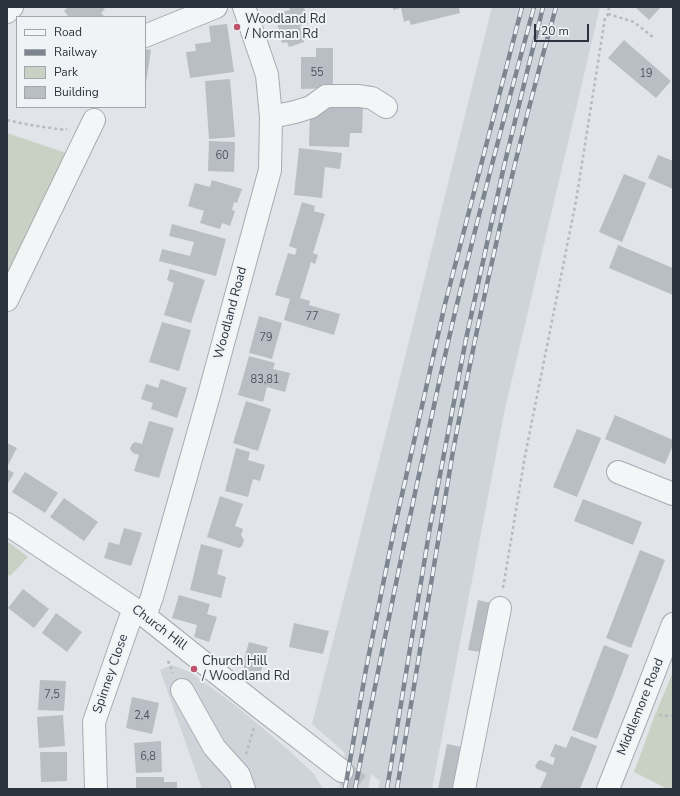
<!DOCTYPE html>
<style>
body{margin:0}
#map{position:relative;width:680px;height:796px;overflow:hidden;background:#e1e4e8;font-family:"Nunito Sans",sans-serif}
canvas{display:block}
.frame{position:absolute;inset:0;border:8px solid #2b343e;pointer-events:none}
.legend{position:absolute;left:16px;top:16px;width:130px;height:92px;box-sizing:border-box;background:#f0f3f6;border:1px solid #a1a7ac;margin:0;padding:5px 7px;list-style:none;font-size:12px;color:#2b343e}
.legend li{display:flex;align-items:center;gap:8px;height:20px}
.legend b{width:20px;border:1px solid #a1a7ac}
.scale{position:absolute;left:534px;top:24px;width:55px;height:18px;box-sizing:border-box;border:2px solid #2b343e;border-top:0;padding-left:5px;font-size:12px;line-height:14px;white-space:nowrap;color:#2b343e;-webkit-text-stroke:3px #f0f3f6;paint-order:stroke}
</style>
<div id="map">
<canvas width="680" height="796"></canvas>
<div class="frame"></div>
<ul class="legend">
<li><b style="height:5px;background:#f3f5f7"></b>Road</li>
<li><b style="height:5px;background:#7c8590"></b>Railway</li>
<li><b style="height:11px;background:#c8d1c3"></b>Park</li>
<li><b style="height:11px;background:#b9bec4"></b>Building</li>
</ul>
<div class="scale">20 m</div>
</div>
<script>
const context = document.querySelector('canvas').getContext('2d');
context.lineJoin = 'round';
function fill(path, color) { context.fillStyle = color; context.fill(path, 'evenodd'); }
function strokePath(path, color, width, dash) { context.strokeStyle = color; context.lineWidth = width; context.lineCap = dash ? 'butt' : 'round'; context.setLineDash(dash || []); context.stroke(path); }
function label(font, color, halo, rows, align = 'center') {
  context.font = font + ' "Nunito Sans",sans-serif'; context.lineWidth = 4; context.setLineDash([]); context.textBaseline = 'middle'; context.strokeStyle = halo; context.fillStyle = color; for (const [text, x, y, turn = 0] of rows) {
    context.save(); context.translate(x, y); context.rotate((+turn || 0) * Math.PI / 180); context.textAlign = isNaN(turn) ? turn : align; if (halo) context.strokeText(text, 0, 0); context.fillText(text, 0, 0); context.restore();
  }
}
const built = new Path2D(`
 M492 7H600L504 413 432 789H378L380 781 371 774 368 789H339L345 753 312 724 391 413Z
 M172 665 190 672 235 705 285 747 314 774 323 789H202L160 670Z`);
const green = new Path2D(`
 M7 133 66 153 7 279Z
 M7 541 28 557 10 576 7 574Z
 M673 672V789H668L634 772 655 715Z`);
const building = new Path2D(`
 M68 7H102L105 9 101 13 105 17H69L64 11Z
 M289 7H304L308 24 300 26 304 42 289 47 287 42 282 43 275 14 290 10Z
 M393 7H459L460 13 411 25 409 20 404 22 401 8 393 10Z
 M635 7H661L649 20Z
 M227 24 234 72 190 78 186 52 196 51 195 44 211 42 209 26Z
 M624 40 671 81 656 98 608 58Z
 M316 48H333V88L301 89V57H316Z
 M145 49 151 50 146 83 145 82Z
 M230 79 235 137 209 139 205 81Z
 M323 104 363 105 362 133H350L349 147 309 146 310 114H322Z
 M209 141 235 142 234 172 208 171Z
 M299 148 342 153 340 169 325 167 322 198 294 195Z
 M658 155 673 161V189L648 178Z
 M624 174 646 183 622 242 599 232Z
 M212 180 242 189 237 203 234 202 232 210 235 211 230 226 222 223 220 229 200 223 204 211 188 206 195 183 210 187Z
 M302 202 315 206 314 211 325 214 313 253 318 255 315 264 311 262 300 298 310 301 309 305 340 314 334 335 284 320 290 299 275 295 288 253 295 255 297 249 289 246Z
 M172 224 226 239 216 276 159 261 162 249 190 256 194 242 169 236Z
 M618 245 673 268V295L609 268Z
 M170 269 205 280 191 323 164 315 174 283 167 280Z
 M259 316 282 323 272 359 249 353Z
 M162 322 191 330 179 371 149 362Z
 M249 356 275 363 273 369 290 373 285 392 267 387 263 402 238 395Z
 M161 379 187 388 177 418 151 409 153 403 141 399 146 384 158 388Z
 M246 401 271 409 258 451 233 443Z
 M615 415 673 440V445L665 464 605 439Z
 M149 421 174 428 159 478 134 471 139 455 133 453 130 449 132 444 135 442 142 444Z
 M577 429 601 438 577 497 553 487Z
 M7 443 17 448 7 467Z
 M236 448 250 452 248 460 265 465 260 481 253 479 248 497 225 491Z
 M7 469 14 473 7 485Z
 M25 472 58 493 45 513 12 492Z
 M220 496 243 504 235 526 243 529 241 535 244 540 242 546 239 548 207 537Z
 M64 498 98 522 84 541 50 517Z
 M583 499 642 522 633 545 574 521Z
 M124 528 142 533 131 566 104 558 109 542 119 545Z
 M201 544 223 550 217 574 226 577 221 598 190 590Z
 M640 550 665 560 631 648 606 638Z
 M23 589 49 609 34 628 8 608Z
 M179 595 210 604 207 614 217 617 209 642 194 637 197 625 172 618Z
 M478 600 496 604 487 653 468 650Z
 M56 613 82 632 67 652 42 633Z
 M294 623 329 631 323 654 289 647Z
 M249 642 268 647 259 678 242 666Z
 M604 645 629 655 597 739 572 730Z
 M40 680 66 681 64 711 38 710Z
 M132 697 159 703 152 734 126 728Z
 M63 715 65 746 39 748 37 717Z
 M571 736 597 746 580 789H540L547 773 537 769 535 766 538 761 541 760 553 765 555 758 550 756 555 744 566 748Z
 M161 741 162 772 136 773 134 743Z
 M447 744 462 747 453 789H438Z
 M40 752H67V781L41 782Z
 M136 777H164V782H177V789H136Z`);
const minorTunnel = new Path2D(`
 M342 771 365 789`);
const path = new Path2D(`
 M608 14 634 22 654 38
 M7 120 30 125 65 130 67 129
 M503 588 525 456 576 201 605 18 608 14 609 7
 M168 661 173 673
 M659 715 673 716
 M246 754 254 728`);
const minor = new Path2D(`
 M7 12 12 7
 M145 36 216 7
 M271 117 295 112 311 107 326 96H359L372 98 386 107
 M7 300 94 120
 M618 472 673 494
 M7 524 145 616 263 710 342 771
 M145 616 152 597 209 395 270 170 271 117 267 75 244 7
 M182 690 214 747 239 775 244 789
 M96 789 94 722 130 619 134 609
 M464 789 500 608
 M608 789 638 714 673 624`);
const rail = new Path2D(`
 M345 789 366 669 394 530 445 304 522 7
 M355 789C374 690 394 591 415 493 429 430 442 366 457 304 481 204 507 106 534 7
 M387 789 430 527 466 339 504 166 543 7
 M397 789 453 451C481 302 515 154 556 7`);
const markers = [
 [237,27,4,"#bf536f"],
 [194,669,4,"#bf536f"]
];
const numberNames = [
 ["55",317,73],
 ["19",646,74],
 ["60",222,156],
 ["77",312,317],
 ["79",266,338],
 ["83,81",265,380],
 ["7,5",52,695],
 ["2,4",142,716],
 ["6,8",148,757]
];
const poiNames = [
 ["Woodland Rd",245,20],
 ["/ Norman Rd",245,35],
 ["Church Hill",202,662],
 ["/ Woodland Rd",202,677]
];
const streetNames = [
 ["Woodland Road",231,313,-75],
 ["Church Hill",159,628,37],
 ["Spinney Close",111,674,-71],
 ["Middlemore Road",641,707,-68]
];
fill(built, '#cfd4da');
fill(green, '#c8d1c3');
fill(building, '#b9bec4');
strokePath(minorTunnel, '#bdc1c6', 22, [22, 11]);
strokePath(minor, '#a7acb2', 24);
strokePath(path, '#b7bbc0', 2.5, [3, 3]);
strokePath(minor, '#f3f5f7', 22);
strokePath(rail, '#7c8590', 4.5);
strokePath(rail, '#f0f3f6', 3, [9]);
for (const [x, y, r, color] of markers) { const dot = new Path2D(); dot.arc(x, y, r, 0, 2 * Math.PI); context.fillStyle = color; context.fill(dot); strokePath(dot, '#f0f3f6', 1.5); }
label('11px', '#4e5660', null, numberNames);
label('13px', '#2b343e', '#f0f3f6', poiNames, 'left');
label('13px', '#2b343e', '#f0f3f6', streetNames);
</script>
